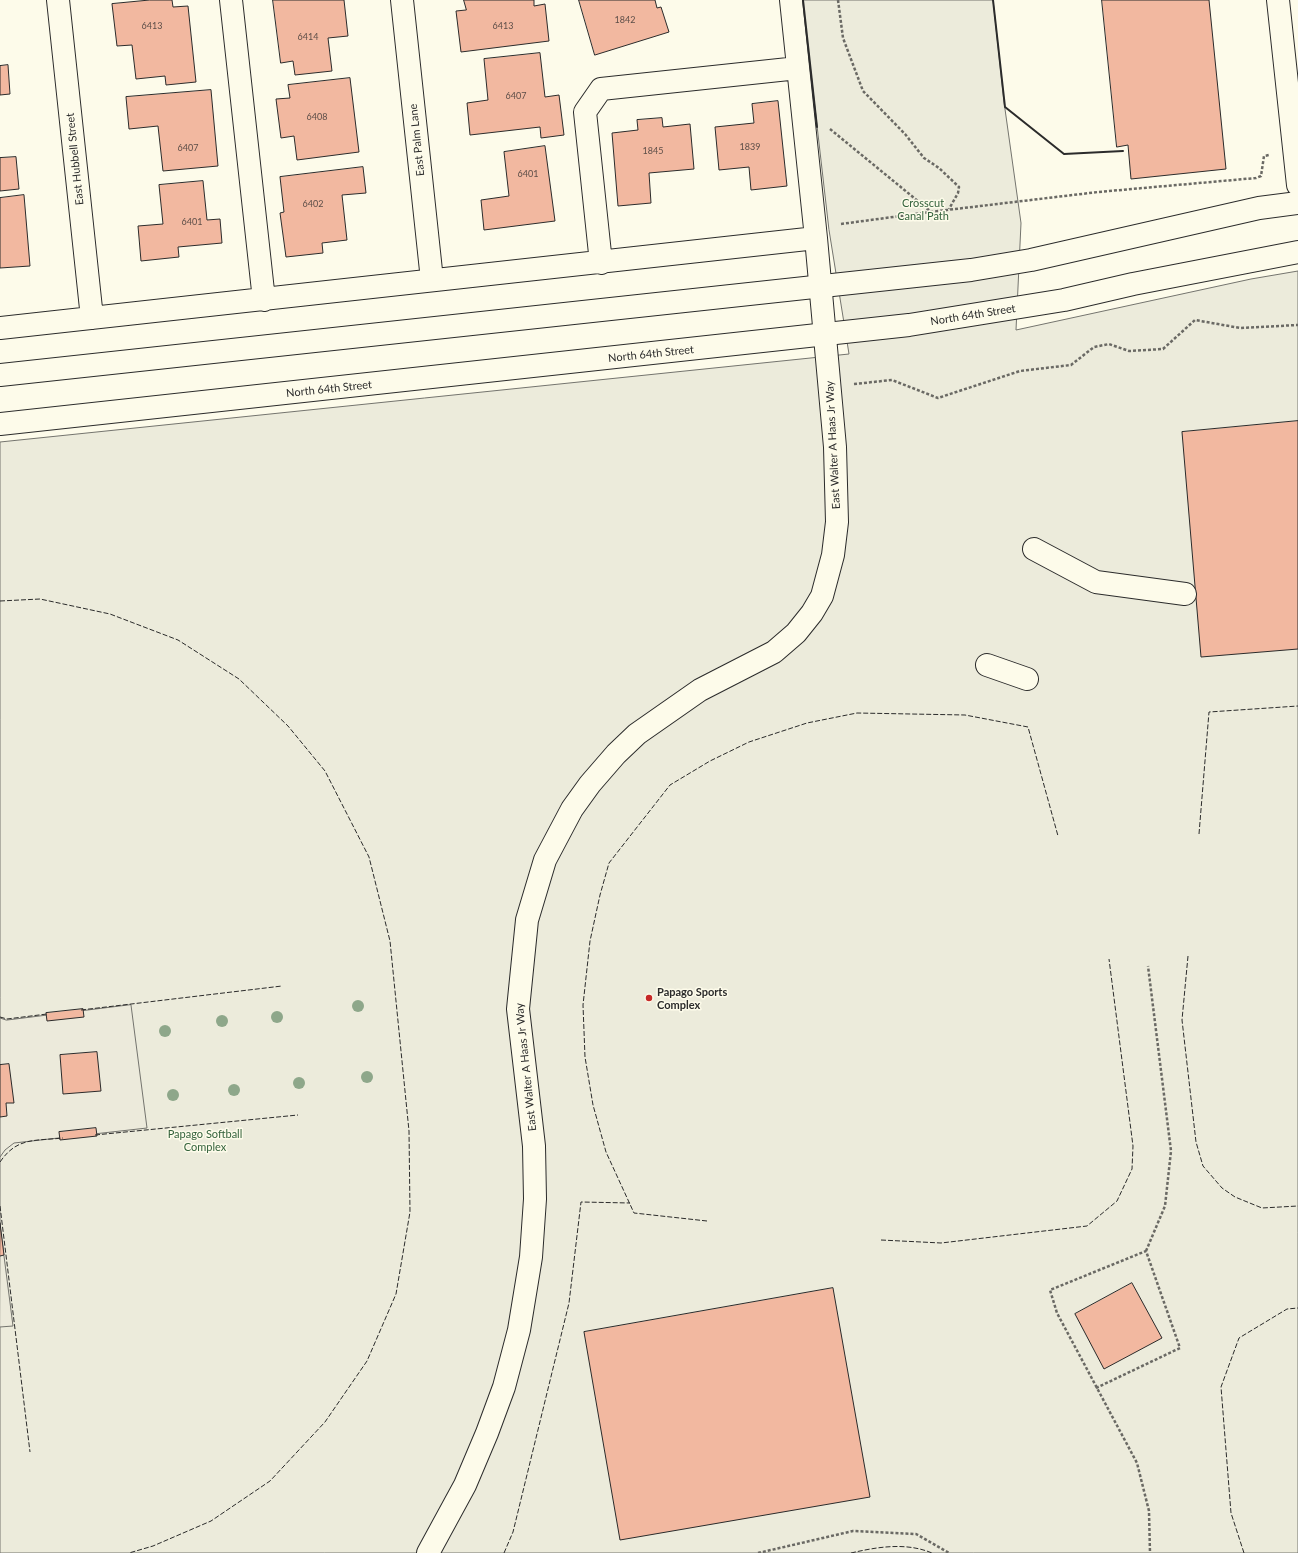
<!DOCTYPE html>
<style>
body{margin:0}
canvas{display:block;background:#fdfbea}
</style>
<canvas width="1298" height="1553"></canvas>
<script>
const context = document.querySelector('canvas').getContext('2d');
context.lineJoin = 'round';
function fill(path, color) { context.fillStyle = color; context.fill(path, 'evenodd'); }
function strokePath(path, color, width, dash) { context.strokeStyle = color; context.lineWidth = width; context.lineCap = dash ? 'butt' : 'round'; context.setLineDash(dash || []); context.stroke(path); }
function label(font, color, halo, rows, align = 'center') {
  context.font = font + ' Lato,sans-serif'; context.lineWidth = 3; context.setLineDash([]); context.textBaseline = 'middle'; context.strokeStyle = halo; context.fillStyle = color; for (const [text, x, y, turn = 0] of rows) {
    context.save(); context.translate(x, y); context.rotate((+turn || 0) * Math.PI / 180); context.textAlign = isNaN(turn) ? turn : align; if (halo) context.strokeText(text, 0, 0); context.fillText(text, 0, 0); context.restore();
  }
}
const green = new Path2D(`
 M803 0H993L1004 102 1021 223 1016 330 1251 279 1298 271V1553H0V442L849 354 829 230Z`);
const parking = new Path2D(`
 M131 1005 147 1128 14 1143 5 1150 0 1157V1018L6 1020Z
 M0 1225 13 1326 0 1327Z`);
const building = new Path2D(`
 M150 0H172L173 7 188 6 196 82 166 85 165 76 136 79 132 45 117 46 112 4Z
 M273 0H344L348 36 328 38 332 71 295 75 293 61 281 63Z
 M464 0H534V6L545 4 549 41 461 52 456 11 466 10Z
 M579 0H655L657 8 661 7 669 32 595 55Z
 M1102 0H1209L1226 169 1131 179 1128 145 1117 147Z
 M540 53 545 97 559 95 564 135 541 138 540 127 470 135 467 103 488 100 484 59Z
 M8 65 10 94 0 95V66Z
 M350 78 359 152 297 160 294 136 281 138 276 99 290 98 288 85Z
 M211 90 218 166 163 171 158 126 129 129 126 97Z
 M778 101 787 186 751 190 749 167 719 170 715 127 754 123 752 104Z
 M662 118 663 127 690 124 694 169 649 173 651 203 618 206 612 133 638 130 637 120Z
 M545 146 555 221 484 230 481 200 509 196 504 152Z
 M16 157 19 189 0 191V158Z
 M363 167 366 193 342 195 347 240 322 243 323 253 286 257 280 213 284 212 280 177Z
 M203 181 207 220 220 219 222 243 178 247 179 257 141 261 138 226 163 224 159 185Z
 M24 195 30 266 0 268V198Z
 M1298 421V649L1201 657 1182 432Z
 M83 1009 84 1017 47 1021 46 1013Z
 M97 1052 101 1091 63 1094 60 1055Z
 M9 1064 14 1103H6L7 1116 0 1117V1065Z
 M96 1128 97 1136 60 1140 59 1132Z
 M0 1223 4 1255 0 1256Z
 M1132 1283 1162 1338 1104 1369 1075 1314Z
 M833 1288 870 1497 620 1540 584 1332Z`);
const path = new Path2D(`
 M838 0 843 38 863 91 905 134 924 158 939 168 959 187 958 193 949 209
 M830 129 930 211
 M841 224 930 212 1098 192 1256 178 1261 176 1264 156 1269 155
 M854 384 892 380 938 398 1020 371 1071 365 1094 347 1109 344 1129 351 1163 349 1195 320 1240 328 1298 325
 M1146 1251 1165 1206 1171 1151 1148 966
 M1096 1388 1180 1348 1146 1251 1050 1290 1057 1313 1137 1463 1149 1511 1150 1553
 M758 1553 853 1531 916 1534 949 1553`);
const minor = new Path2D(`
 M58 0 92 318
 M231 0 264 300
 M402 0 432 280
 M1278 0 1298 185
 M601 263 585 112 601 89 798 68
 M0 328 816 238
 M1034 549 1096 582 1185 594
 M987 665 1027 679
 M428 1553 465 1485 487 1433 504 1387 519 1330 531 1257 535 1199 534 1146 518 1009 527 920 545 860 572 809 590 784 616 754 637 734 700 690 774 652 796 633 812 613 822 596 833 555 837 522 835 447 816 238 791 0`);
const major = new Path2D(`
 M0 375 971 270 1031 260 1259 208 1298 203
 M0 424 909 325 1064 300 1133 284 1298 252`);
const fence = new Path2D(`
 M0 601 40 599 110 614 178 640 239 679 288 726 325 771 369 857 390 941 409 1131 410 1212 396 1294 367 1361 325 1422 270 1481 211 1521 153 1546 129 1553
 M1199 834 1209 712 1298 706
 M1188 956 1182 1020 1196 1142 1203 1166 1222 1188 1235 1197 1262 1208 1298 1206
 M81 1010 282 986
 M0 1017 7 1019 47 1014
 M95 1135 298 1115
 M0 1162C17 1137 35 1141 63 1138
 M0 1206 30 1452
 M707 1221 634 1213 606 1152 593 1105 585 1057 583 1005 590 941 600 895 609 863 670 785 710 761 749 742 807 723 857 713 965 715 1028 727 1058 836
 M881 1240 941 1243 1087 1226 1117 1201 1132 1169 1133 1146 1109 959
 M504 1553 513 1532 569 1303 581 1202 630 1203
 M851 1553C877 1547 906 1542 932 1553
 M1244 1553 1231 1513 1221 1387 1239 1338 1287 1309 1298 1308`);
const wall = new Path2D(`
 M803 0 817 127
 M993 0 1005 107 1064 154 1123 151`);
const trees = [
 [358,1006],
 [277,1017],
 [222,1021],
 [165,1031],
 [367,1077],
 [299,1083],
 [234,1090],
 [173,1095]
];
const markers = [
 [649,998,4,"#c62828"]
];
const numberNames = [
 ["1842",625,20],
 ["6413",152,26],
 ["6413",503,26],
 ["6414",308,37],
 ["6407",516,96],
 ["6408",317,117],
 ["1839",750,147],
 ["6407",188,148],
 ["1845",653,151],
 ["6401",528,174],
 ["6402",313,204],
 ["6401",192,222]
];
const streetNames = [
 ["East Palm Lane",417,140,-96],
 ["East Hubbell Street",75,159,-96],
 ["North 64th Street",973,315,-9],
 ["North 64th Street",651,354,-6],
 ["North 64th Street",329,389,-6],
 ["East Walter A Haas Jr Way",833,445,-93],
 ["East Walter A Haas Jr Way",526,1067,-96]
];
const parkNames = [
 ["Crosscut",923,203],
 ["Canal Path",923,216],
 ["Papago Softball",205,1134],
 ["Complex",205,1147]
];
const poiNames = [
 ["Papago Sports",657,992],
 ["Complex",657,1005]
];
fill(green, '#ecebdb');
strokePath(green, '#74746e', 1);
fill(parking, '#eceadb');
strokePath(parking, '#74746e', 1);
fill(building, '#f2b8a0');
strokePath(building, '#2b2b2b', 1);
strokePath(minor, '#2b2b2b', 24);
strokePath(major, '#2b2b2b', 24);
strokePath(path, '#6a6964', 2.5, [3, 2]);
strokePath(minor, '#fdfbea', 22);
strokePath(major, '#fdfbea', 22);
strokePath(fence, '#2b2b2b', 1, [5, 2]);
strokePath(wall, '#2b2b2b', 2);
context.fillStyle = '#8ea78a';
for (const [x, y] of trees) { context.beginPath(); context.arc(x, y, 6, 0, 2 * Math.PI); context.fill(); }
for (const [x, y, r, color] of markers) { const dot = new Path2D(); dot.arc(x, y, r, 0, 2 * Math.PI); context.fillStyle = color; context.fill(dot); strokePath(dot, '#fdfbea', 1.5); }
label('9px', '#5d4e48', null, numberNames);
label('11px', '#2b2b2b', '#fdfbea', streetNames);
label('11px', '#34623c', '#fdfbea', parkNames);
label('bold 11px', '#2b2b2b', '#fdfbea', poiNames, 'left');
</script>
